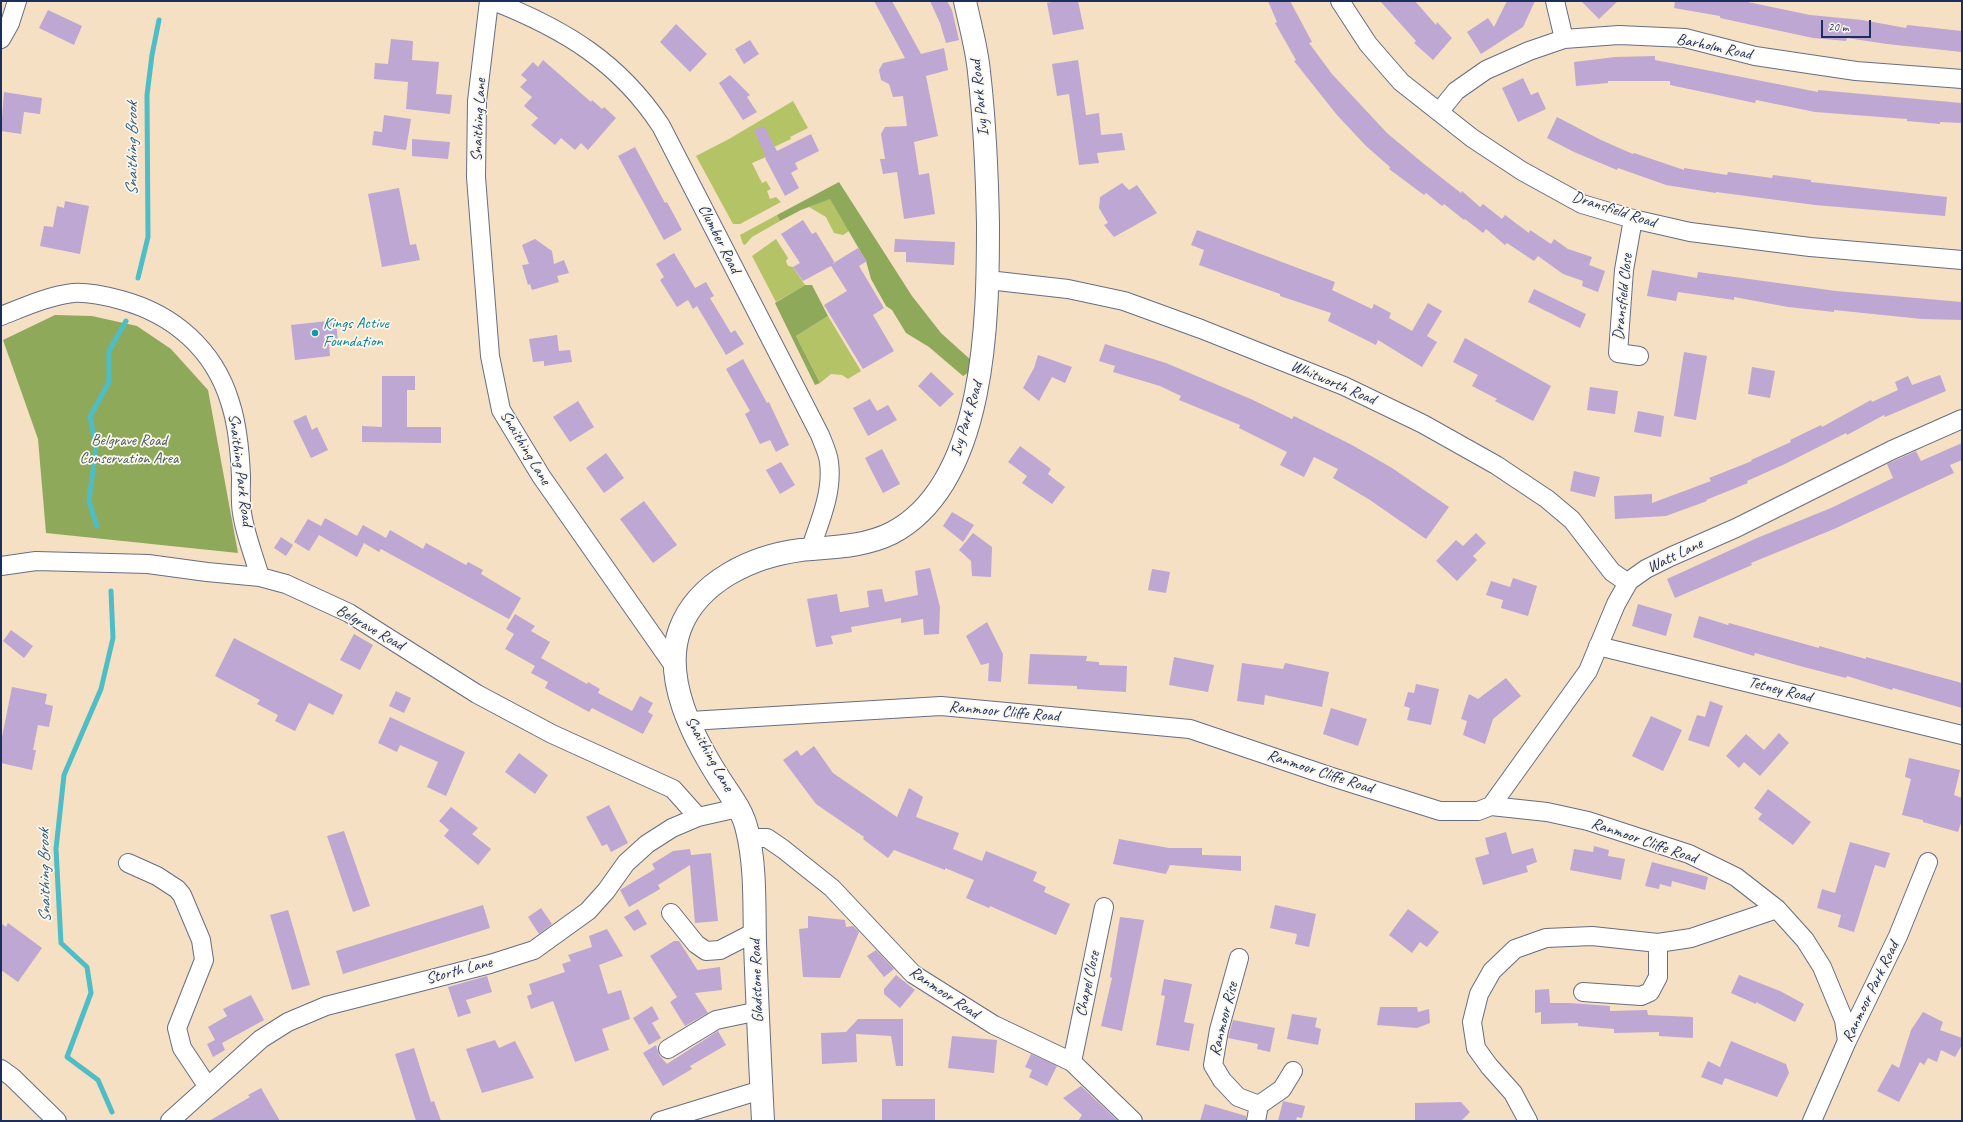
<!DOCTYPE html>
<style>
body{margin:0}
#map{position:relative;width:1963px;height:1122px;overflow:hidden;background:#f5e0c4;font-family:Caveat,sans-serif}
canvas{display:block}
.frame{position:absolute;inset:0;border:2px solid #1b2f5e;pointer-events:none}
.scale{position:absolute;left:1821px;top:20px;width:50px;height:18px;box-sizing:border-box;border:2px solid #1b2f5e;border-top:0;padding-left:5px;font-size:12px;line-height:14px;white-space:nowrap;color:#1b2f5e;-webkit-text-stroke:3px #fbf7ec;paint-order:stroke}
</style>
<div id="map">
<canvas width="1963" height="1122"></canvas>
<div class="frame"></div>
<div class="scale">20 m</div>
</div>
<script>
const context = document.querySelector('canvas').getContext('2d');
context.lineJoin = 'round';
function fill(path, color) { context.fillStyle = color; context.fill(path, 'evenodd'); }
function strokePath(path, color, width, dash) { context.strokeStyle = color; context.lineWidth = width; context.lineCap = dash ? 'butt' : 'round'; context.setLineDash(dash || []); context.stroke(path); }
function label(font, color, halo, rows, align = 'center') {
  context.font = font + ' Caveat,sans-serif'; context.lineWidth = 3.5; context.setLineDash([]); context.textBaseline = 'middle'; context.strokeStyle = halo; context.fillStyle = color; for (const [text, x, y, turn = 0] of rows) {
    context.save(); context.translate(x, y); context.rotate((+turn || 0) * Math.PI / 180); context.textAlign = isNaN(turn) ? turn : align; if (halo) context.strokeText(text, 0, 0); context.fillText(text, 0, 0); context.restore();
  }
}
const green = new Path2D(`
 M793 101 808 128 790 137 791 139 772 148 766 157 752 163 762 183 766 181 771 189 767 191 770 199 776 197 781 202 740 224H733L696 156 729 139Z
 M830 198 849 231 843 235 834 233 826 217 809 207Z
 M777 215 780 221 752 237 745 245 743 244 740 235Z
 M776 239 788 258 786 261 788 266 793 267 805 285 776 302 752 256Z
 M828 316 861 371 848 379 842 375 831 374 820 383 796 336Z`);
const forest = new Path2D(`
 M839 182 912 296 941 333 972 361 971 371 963 376 929 347 906 333 892 310 886 306 871 279 866 261 830 199 801 210 780 221 777 215Z
 M805 285H812L828 316 796 336 820 383 815 385 775 303Z
 M55 315 92 316 137 326 171 349 208 390 238 553 46 533 38 439 3 340Z`);
const stream = new Path2D(`
 M138 278 148 237 147 95 152 55 159 20
 M97 526 89 501 96 447 90 417 109 382V351L126 321
 M111 591 113 638 101 689 64 775 56 849 61 943 87 967 91 993 67 1057 98 1080 112 1112`);
const building = new Path2D(`
 M874 1H892L921 54 944 48 948 70 926 76 938 136 914 142 919 175 929 173 935 214 904 219 897 172 883 174 880 159H885L881 134 885 127 907 126 903 96 893 97 889 84 881 80 879 70 883 63 905 58Z
 M930 1H947L952 10 959 40 946 43 940 23Z
 M1056 1H1078L1084 29 1053 35 1047 3Z
 M1268 1H1290L1312 42 1309 43 1332 74 1387 133 1424 164 1461 193 1462 191 1480 207 1483 204 1502 219 1505 215 1529 233 1530 230 1551 244 1554 239 1568 249 1592 257 1589 265 1605 271 1598 292 1582 286 1583 281 1563 274 1538 256 1534 261 1507 243 1505 245 1486 229 1483 233 1465 219 1464 220 1444 204 1442 206 1426 193 1424 195 1389 169 1390 167 1366 146 1337 115 1294 61 1296 60 1275 23 1277 22Z
 M1380 1H1415L1436 25 1437 22 1452 38 1433 60 1414 43 1416 41Z
 M1507 1H1535L1523 27 1481 54 1467 32 1488 18 1494 27Z
 M1581 1H1618L1599 19Z
 M1675 1H1743L1810 15 1862 20 1906 28 1907 25 1962 31V52L1887 44 1847 38 1846 41 1813 38 1720 18V16L1674 8Z
 M48 10 82 26 74 45 39 28Z
 M676 24 707 54 690 72 660 42Z
 M391 39 413 41 412 60 439 62 436 94 452 95 450 114 406 109 408 82 374 79 375 63 388 64Z
 M750 40 759 54 744 64 735 49Z
 M1655 56V60L1818 92V90L1962 103V123L1940 122V124L1907 121V119L1815 112 1756 100 1755 103 1670 85V81H1608V83L1576 86 1574 62 1615 57Z
 M543 60 591 102 592 100 602 109 604 107 616 118 588 150 581 143 575 150 561 138 555 145 531 125 538 118 524 106 532 97 520 87 527 80 521 75 533 62 538 67Z
 M1078 60 1086 115 1099 113 1101 135 1122 133 1125 150 1097 153 1099 163 1079 165 1069 94 1057 96 1052 64Z
 M730 75 750 95 747 97 757 112 743 120 719 83Z
 M1523 78 1531 95 1538 92 1546 109 1518 122 1502 88Z
 M4 92 42 98 40 114 24 112 21 134 1 131Z
 M384 115 411 119 406 150 372 145 374 131 382 132Z
 M1557 117 1601 140 1633 154 1634 153 1684 170V168L1727 175 1728 172 1772 178 1773 175 1811 180V182L1947 197 1945 216 1815 205 1716 192V193L1666 185 1618 168 1617 170 1574 152 1547 138Z
 M764 126 777 151 811 134 819 151 795 163 798 169 791 173 799 188 785 196 765 158 766 157 754 130Z
 M412 139 450 142 448 159 412 156Z
 M635 147 665 203 667 202 682 230 664 240 618 156Z
 M1122 183 1129 190 1137 185 1157 213 1114 237 1104 225 1108 223 1099 208 1100 197Z
 M399 188 410 245 416 244 420 260 382 267 368 194Z
 M65 201 89 206 80 254 40 246 44 226 53 227 57 206 64 208Z
 M803 220 812 234 816 232 835 263 832 264 858 248 867 261 859 266 884 308 873 315 894 351 863 369 824 305 847 291 831 266 803 281 793 267 800 263 781 234Z
 M1197 230 1335 282 1332 290 1372 309 1374 304 1391 313 1389 318 1412 331 1428 303 1442 311 1427 336 1437 342 1422 367 1378 340 1376 345 1328 321 1331 313 1280 296V294L1199 265 1204 250 1191 245Z
 M535 239 552 251 554 264 564 260 569 273 557 276 559 282 532 290 530 284 528 285 522 265 529 264 522 245Z
 M895 239 955 242 954 265 906 262V252H894Z
 M674 253 695 288 706 282 714 296 710 298 731 333 735 330 744 344 726 355 697 306 693 309 688 300 677 307 660 280 664 277 656 264Z
 M1652 270 1697 278 1698 272 1836 291 1962 302V320L1922 319 1834 310V312L1788 307 1734 297V300L1678 292 1676 301 1647 296Z
 M1534 289 1586 314 1580 328 1528 302Z
 M336 320 338 342 329 343 330 356 295 360 291 325Z
 M557 335 559 351 570 350 572 362 544 366V361L533 362 529 339Z
 M1465 338 1551 386 1533 421 1495 401 1497 399 1472 386 1478 375 1453 362Z
 M1105 344 1166 363 1253 400 1292 419 1294 416 1352 445 1392 468 1449 507 1426 539 1370 500 1333 478 1338 469 1314 457 1304 477 1280 465 1287 452 1239 428 1240 425 1179 400 1181 396 1160 386 1113 372 1115 366 1099 361Z
 M1684 352 1707 356 1696 420 1674 416Z
 M1038 355 1072 367 1065 383 1052 377 1039 401 1023 388 1034 368Z
 M743 359 767 403 769 402 789 445 776 452 770 440 760 444 745 414 750 411 726 369Z
 M1752 367 1775 371 1770 398 1748 394Z
 M931 372 954 394 940 407 918 386Z
 M1940 375 1946 391 1885 417 1884 415 1847 435 1846 433 1785 464 1747 481 1748 483 1706 500 1707 501 1666 516 1615 519 1614 496 1652 494V503L1711 481 1709 478 1752 461 1751 460 1791 442 1790 440 1821 425 1822 427 1871 400 1872 402 1898 390 1895 382 1908 376 1912 385Z
 M382 376H415V390H407V427H441V443L362 442V426L382 427Z
 M1590 387 1618 391 1615 414 1587 410Z
 M870 399 877 411 888 405 897 420 868 436 853 408Z
 M578 401 594 427 570 442 553 417Z
 M1638 411 1664 416 1661 437 1634 432Z
 M306 415 312 430 317 427 328 450 311 458 293 421Z
 M1962 443V460L1950 465 1954 473 1834 529 1751 563 1752 565 1675 598 1667 579 1757 538 1831 508 1893 478 1887 464 1896 460 1916 451 1921 461Z
 M1020 446 1051 469 1048 474 1065 487 1052 504 1022 483 1027 476 1008 462Z
 M882 449 900 484 883 493 865 458Z
 M606 453 624 478 604 493 586 468Z
 M781 462 795 485 780 494 766 470Z
 M1574 471 1600 477 1595 497 1570 491Z
 M644 501 677 545 653 563 620 519Z
 M952 512 974 525 963 542 943 526Z
 M325 518 357 536 363 525 386 538 390 530 423 549 426 543 466 565 468 562 483 570 481 574 521 598 509 619 381 549 379 552 364 543 357 557 319 535 309 551 294 542 308 519 321 526Z
 M973 533 992 547 991 577 972 576 971 561 959 550Z
 M1476 533 1486 543 1473 556 1477 560 1457 581 1436 561 1456 540 1463 546Z
 M281 537 293 545 286 556 274 548Z
 M930 568 940 607 939 634 924 635 923 619 901 623V618L851 627 852 632 831 636 833 644 816 647 807 599 837 594 840 612 869 607 867 591 882 589 885 602 918 595 915 571Z
 M1152 569 1170 572 1166 593 1148 590Z
 M1513 578 1537 586 1528 616 1501 608 1503 600 1486 595 1491 581 1510 587Z
 M1638 604 1672 614 1666 636 1632 626Z
 M515 614 535 626 531 631 550 642 541 658 587 684 588 682 600 689 598 693 632 711 640 696 653 703 648 712 653 715 643 734 592 708 589 712 545 688 548 682 531 673 535 666 505 649 514 634 506 629Z
 M1699 616 1728 625 1729 623 1819 648V646L1866 659V657L1962 683V708L1893 688 1892 690 1847 676 1846 678 1800 666 1755 653 1754 656 1693 637Z
 M987 622 1003 654 1001 682 988 681 989 663 981 665 966 636Z
 M11 630 33 646 24 658 3 641Z
 M354 634 373 645 360 670 340 660Z
 M234 638 343 695 333 715 309 703 295 731 275 721 278 715 257 704 260 700 215 676Z
 M1030 654 1087 656 1086 661 1099 662V665L1127 666 1126 692 1077 689V686L1028 684Z
 M1174 657 1214 665 1208 692 1169 685Z
 M1242 663 1283 669 1285 663 1329 672 1322 707 1265 695 1264 705 1237 701Z
 M1506 678 1521 696 1493 719 1485 744 1463 735 1467 721 1461 719 1469 694 1478 699Z
 M1416 684 1439 689 1431 725 1407 720 1410 708 1404 706 1408 692 1414 693Z
 M12 687 47 694 45 704 53 706 49 727 38 725 33 750H36L32 770 1 763V742Z
 M396 691 411 698 404 713 389 706Z
 M1710 701 1723 706 1709 747 1688 740 1697 715 1705 717Z
 M1331 708 1367 719 1358 746 1323 734Z
 M1651 716 1682 730 1663 771 1632 756Z
 M390 717 465 752 446 796 427 787 438 762 400 745 397 752 378 743Z
 M1779 733 1789 743 1760 776 1744 762 1739 768 1726 756 1746 734 1764 750Z
 M814 746 833 773 897 817 909 788 923 797 916 817 959 833 953 849 982 861 986 851 1037 872 1033 881 1046 887 1044 892 1070 904 1056 935 990 906 989 908 966 898 974 880 945 868V870L894 850 888 858 863 839 864 837 816 804 783 760 797 750 801 756Z
 M519 753 548 775 535 794 505 772Z
 M1909 758 1960 770 1954 795 1962 798V820L1958 832 1923 822V820L1902 815 1911 779 1905 777Z
 M1768 789 1811 822 1793 845 1758 819 1762 814 1754 808Z
 M609 805 628 843 611 852 607 844 602 846 586 817Z
 M451 807 478 828 472 834 491 849 478 865 444 836 449 830 439 821Z
 M344 831 370 906 353 912 327 836Z
 M1506 832 1512 854 1533 848 1537 862 1526 866 1528 872 1483 885 1475 858 1489 854 1485 838Z
 M1119 839 1169 848H1202V855L1241 856V871L1170 865 1166 874 1113 864Z
 M1850 842 1890 853 1885 868 1875 865 1854 932 1838 927 1841 915 1817 908 1822 889 1835 893Z
 M1594 846 1609 850 1608 856 1625 859 1621 880 1570 870 1574 849 1593 852Z
 M690 849 691 855 711 853 718 921 695 923 690 865 658 885 660 889 629 907 620 890 655 869 652 864 673 851Z
 M1652 862 1708 877 1705 890 1672 881 1671 887 1660 884 1659 889 1645 886Z
 M483 905 490 928 343 974 336 951Z
 M1275 905 1316 914 1309 947 1295 944 1297 934 1270 928Z
 M541 908 552 924 539 934 528 917Z
 M638 909 647 924 634 931 624 917Z
 M1408 909 1439 932 1427 947 1420 942 1412 953 1389 935Z
 M288 910 310 985 292 990 270 915Z
 M808 916 845 920 846 927 853 926 859 932 840 978 803 977 799 929 808 928Z
 M1120 917 1144 920 1122 1031 1101 1026 1112 978 1110 977Z
 M1 923 6 927 8 923 42 948 18 982 1 970Z
 M607 929 623 956 599 965 608 994 621 990 630 1019 602 1029 609 1050 575 1062 553 1001 531 1009 527 996 532 994 529 984 565 972 562 964 571 961 568 955 592 947 589 936Z
 M674 941H679L698 971V970L720 967 722 990 695 993 708 1013 685 1026 670 1002 677 997 650 956Z
 M876 950 894 969 884 977 867 956Z
 M896 975 915 990 900 1008 884 994V989Z
 M1739 975 1780 991 1804 1004 1795 1022 1756 1002V1004L1731 993Z
 M487 976 492 992 466 1000 471 1013 458 1017 448 987Z
 M1164 979 1192 984 1184 1022 1194 1024 1189 1051 1156 1045 1165 996 1161 995Z
 M1549 989 1550 1003H1570L1610 1006V1011L1647 1010 1648 1015 1693 1017V1038L1659 1036V1032L1614 1033V1029L1578 1026V1023L1541 1024V1012L1535 1013V990Z
 M251 995 264 1020 222 1043 225 1050 213 1057 207 1044 215 1040 208 1027 227 1016 223 1009Z
 M652 1006 659 1019 652 1023 661 1038 649 1045 633 1018Z
 M1380 1007H1417L1418 1012 1429 1009 1430 1023 1417 1028 1377 1025Z
 M1923 1012 1943 1022 1940 1030 1962 1038V1045L1955 1057 1941 1050 1937 1062 1928 1058 1924 1065 1920 1062 1899 1102 1877 1091 1892 1064 1899 1068 1911 1030Z
 M1292 1014 1317 1018 1315 1027 1321 1029 1318 1045 1287 1039Z
 M858 1019H903V1066H896L891 1036 856 1034 857 1062 822 1064 821 1033 846 1032Z
 M1233 1020 1275 1028 1270 1052 1257 1049 1258 1044 1228 1038Z
 M718 1031 726 1045 690 1066 692 1069 663 1086 643 1053 656 1045 659 1055 667 1064Z
 M952 1036 997 1040 994 1073 948 1068Z
 M495 1040 499 1048 515 1041 534 1078 482 1093 466 1049Z
 M1731 1041 1786 1064 1789 1073 1777 1097 1725 1078 1722 1085 1701 1077 1708 1061 1720 1067Z
 M414 1048 431 1102 434 1101 441 1121H416L395 1054Z
 M1031 1054 1057 1066 1047 1086 1029 1077 1032 1070 1025 1067Z
 M1081 1086 1118 1121H1078L1082 1115 1063 1098Z
 M261 1088 280 1121H209L250 1097 248 1095Z
 M882 1099H935V1121H882Z
 M1283 1101 1305 1106 1302 1118 1297 1117 1296 1121H1278Z
 M1461 1102 1470 1112 1461 1121H1415V1103Z
 M1205 1104 1246 1116V1121H1200Z`);
const minor = new Path2D(`
 M489 1 477 101 476 177 490 356 501 410 541 476 674 666
 M493 1C564 29 619 62 661 126L820 435C823 443 828 453 829 462 833 492 820 521 810 550
 M1340 1 1368 44 1401 82 1472 138 1522 171 1582 204 1633 219 1690 232 1810 247 1962 260
 M1555 1 1564 39
 M1 39 10 23 17 1
 M1439 112 1456 91 1486 70 1529 51 1564 39 1619 35 1685 38 1755 56 1856 71 1962 79
 M1633 219 1624 270 1618 353 1639 356
 M988 280 1068 289 1124 301 1201 329 1344 386 1423 424 1496 465 1547 499 1572 520 1612 572 1628 583
 M1 316C24 307 48 296 73 293 88 292 106 296 121 300 173 314 214 349 230 402 238 426 240 452 241 477 241 488 240 501 242 513 245 534 254 556 260 577
 M1 566 36 561 148 564 207 572 260 577 286 584 349 613 477 694 552 734 673 789 698 817
 M1598 646 1962 735
 M690 721 941 706 1190 729 1332 777 1440 811H1478L1491 806 1547 812 1588 821 1689 854 1736 877 1777 909 1805 940 1822 967 1844 1020 1847 1041
 M1491 806 1588 671 1616 604 1629 581 1646 569 1670 557 1736 528 1892 450 1962 419
 M749 840 759 838H767L783 849 832 888 913 974 994 1025 1072 1062 1133 1121
 M128 863 157 876 177 889 182 895 201 940 204 960 177 1028 182 1048 208 1087
 M671 913 696 944 706 951 720 950 755 932
 M1239 958 1219 1030 1213 1065 1222 1080 1238 1097 1259 1105
 M1583 992 1641 996 1650 992 1658 977V943
 M668 1049 716 1020 759 1011
 M1072 1062 1104 907
 M1 1069 12 1077 57 1121
 M170 1121 261 1039 288 1022 326 1006 490 964 534 950 588 911 606 891 626 863 647 844 672 828 698 817 738 808
 M660 1121 761 1090
 M1256 1121 1259 1105 1282 1089 1293 1071
 M1528 1121 1513 1093 1489 1066 1476 1048 1472 1022 1479 994 1492 971 1515 949 1546 938 1592 936 1658 943 1691 938 1777 909
 M1812 1121 1847 1041 1898 936 1928 862`);
const tertiary = new Path2D(`
 M763 1121C760 1061 757 1002 755 942 754 906 756 866 747 830 743 811 730 795 719 778 693 737 662 678 680 629 698 581 753 556 801 550 832 547 864 547 892 533 987 483 988 317 988 224 987 174 985 123 979 72 977 49 970 25 965 1`);
const markers = [
 [315,333,4,"#0f9aa8"]
];
const streetNames = [
 ["Barholm Road",1714,47,12],
 ["Ivy Park Road",980,98,-96],
 ["Snaithing Lane",479,120,-87],
 ["Dransfield Road",1614,210,18],
 ["Clumber Road",719,239,63],
 ["Dransfield Close",1623,297,-84],
 ["Whitworth Road",1333,383,23],
 ["Ivy Park Road",967,419,-73],
 ["Snaithing Lane",525,448,59],
 ["Snaithing Park Road",240,470,83],
 ["Watt Lane",1675,556,-26],
 ["Belgrave Road",370,628,30],
 ["Tetney Road",1780,690,14],
 ["Ranmoor Cliffe Road",1004,712,5],
 ["Snaithing Lane",709,754,61],
 ["Ranmoor Cliffe Road",1320,772,18],
 ["Ranmoor Cliffe Road",1644,841,19],
 ["Storth Lane",459,971,-15],
 ["Gladstone Road",757,981,-92],
 ["Chapel Close",1088,984,-78],
 ["Ranmoor Park Road",1871,992,-64],
 ["Ranmoor Road",944,993,34],
 ["Ranmoor Rise",1224,1019,-76]
];
const cultureNames = [
 ["Kings Active",323,324],
 ["Foundation",323,342]
];
const parkNames = [
 ["Belgrave Road",129,441],
 ["Conservation Area",129,459]
];
const waterNames = [
 ["Snaithing Brook",133,149,-90],
 ["Snaithing Brook",45,876,-91]
];
fill(green, '#b4c365');
fill(forest, '#8fa95a');
strokePath(stream, '#4fbdc6', 5);
fill(building, '#bea7d2');
strokePath(minor, '#676d82', 20);
strokePath(tertiary, '#676d82', 24);
strokePath(minor, '#fff', 18);
strokePath(tertiary, '#fff', 22);
for (const [x, y, r, color] of markers) { const dot = new Path2D(); dot.arc(x, y, r, 0, 2 * Math.PI); context.fillStyle = color; context.fill(dot); strokePath(dot, '#fbf7ec', 1.5); }
label('16px', '#1b2f5e', '#fbf7ec', streetNames);
label('16px', '#0d838f', '#fbf7ec', cultureNames, 'left');
label('16px', '#495b60', '#fbf7ec', parkNames);
label('italic 17px', '#2b5a7d', '#fbf7ec', waterNames);
</script>
